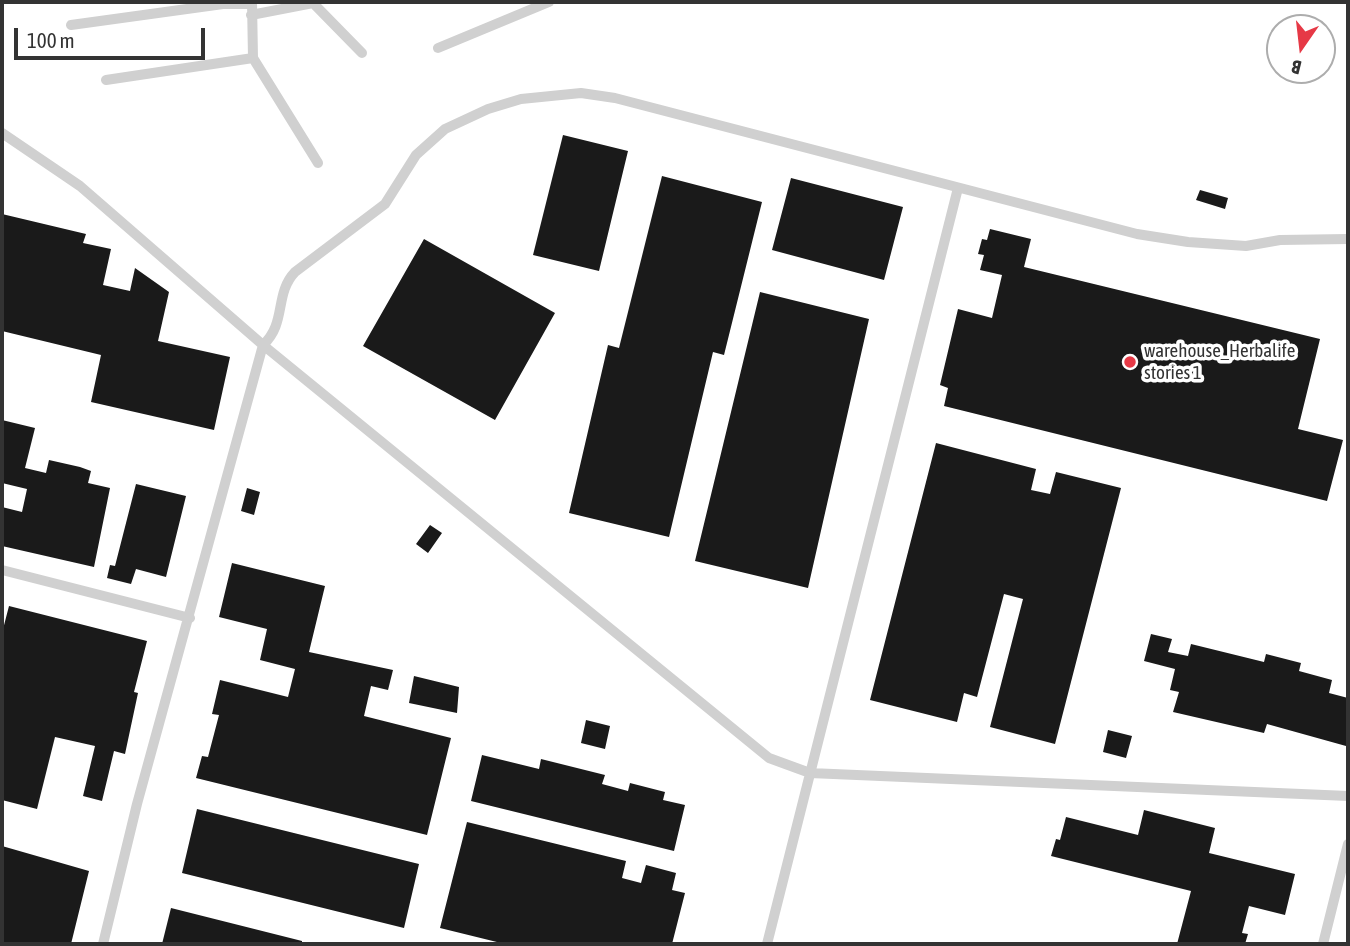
<!DOCTYPE html>
<style>
body{margin:0}
#map{position:relative;width:1350px;height:946px;overflow:hidden;background:#fff;font-family:"Asap Condensed",sans-serif}
canvas{display:block}
.frame{position:absolute;inset:0;border:4px solid #333;pointer-events:none}
.north{position:absolute;left:1266px;top:14px;width:70px;height:70px;box-sizing:border-box;background:#fff;border:2px solid #adadad;border-radius:50%;rotate:194deg;font-size:19px;font-weight:700;line-height:28px;text-align:center;color:#333}
.north::after{content:'';display:block;margin:auto;width:24px;height:32px;background:#e63946;clip-path:polygon(50% 0,100% 100%,50% 72%,0 100%)}
.scale{position:absolute;left:14px;top:28px;width:191px;height:32px;box-sizing:border-box;border:4px solid #333;border-top:0;padding-left:9px;font-size:21px;line-height:24px;white-space:nowrap;color:#333;-webkit-text-stroke:5px #fff;paint-order:stroke}
</style>
<div id="map">
<canvas width="1350" height="946"></canvas>
<div class="frame"></div>
<div class="north">B</div>
<div class="scale">100 m</div>
</div>
<script>
const context = document.querySelector('canvas').getContext('2d');
context.lineJoin = 'round';
function fill(path, color) { context.fillStyle = color; context.fill(path, 'evenodd'); }
function strokePath(path, color, width, dash) { context.strokeStyle = color; context.lineWidth = width; context.lineCap = dash ? 'butt' : 'round'; context.setLineDash(dash || []); context.stroke(path); }
function label(font, color, halo, rows, align = 'center') {
  context.font = font + ' "Asap Condensed",sans-serif'; context.lineWidth = 7; context.setLineDash([]); context.textBaseline = 'middle'; context.strokeStyle = halo; context.fillStyle = color; for (const [text, x, y, turn = 0] of rows) {
    context.save(); context.translate(x, y); context.rotate((+turn || 0) * Math.PI / 180); context.textAlign = isNaN(turn) ? turn : align; if (halo) context.strokeText(text, 0, 0); context.fillText(text, 0, 0); context.restore();
  }
}
const building = new Path2D(`
 M563 135 628 151 599 271 533 255Z
 M662 176 762 202 724 355 713 352 669 537 569 513 608 345 619 348Z
 M791 178 903 207 884 280 772 250Z
 M1200 190 1228 198 1225 209 1196 200Z
 M2 214 86 234 83 243 111 249 103 285 130 291 135 268 169 292 158 341 230 357 214 430 91 402 101 355 2 331Z
 M990 229 1031 239 1024 267 1320 339 1298 429 1343 440 1327 501 944 406 948 388 940 385 958 309 992 318 1002 275 980 270 984 255 978 254 982 239 987 240Z
 M424 239 555 313 495 420 363 346Z
 M760 292 869 319 808 588 695 561Z
 M2 420 35 428 25 468 46 473 49 460 80 467 91 471 88 483 110 488 94 567 2 546V507L22 512 27 489 2 483Z
 M936 443 1036 469 1031 490 1050 494 1056 472 1121 488 1055 744 990 727 1023 599 1004 594 977 697 964 693 957 722 870 700Z
 M136 484 186 496 166 577 136 569 131 584 107 578 110 565 115 566Z
 M247 488 260 492 254 515 241 511Z
 M430 525 442 533 428 553 416 544Z
 M232 563 325 586 309 652 393 670 388 690 371 686 364 716 451 738 427 835 196 778 202 756 208 757 219 715 212 714 220 680 288 697 295 669 260 660 267 629 219 617Z
 M9 606 147 641 134 692 138 693 125 754 114 751 102 801 83 796 95 746 55 737 37 809 2 800V633Z
 M1151 634 1172 639 1168 652 1188 656 1191 644 1264 662 1266 654 1301 663 1299 671 1332 680 1329 693 1348 698 1346 746 1267 724 1264 733 1173 712 1179 692 1170 690 1175 669 1144 661Z
 M414 676 459 687 457 713 409 703Z
 M586 720 610 726 605 749 581 743Z
 M1108 730 1132 736 1126 758 1103 752Z
 M482 755 539 769 541 759 605 775 602 784 628 791 630 783 665 792 663 800 685 805 674 851 471 801Z
 M197 809 419 864 404 928 182 873Z
 M1144 810 1215 828 1209 853 1295 874 1285 915 1249 906 1242 933 1248 934 1245 944H1177L1191 891 1051 856 1056 839 1060 840 1066 817 1138 835Z
 M467 822 626 861 622 878 641 883 646 865 676 873 672 890 685 893 672 944H505L440 928Z
 M2 846 89 871 71 944H2Z
 M171 908 302 941V944H162Z`);
const street = new Path2D(`
 M252 2 253 58 318 163
 M251 15 313 3 362 53
 M71 25 223 4H251
 M438 48 549 2
 M106 80 253 58
 M2 133 80 186 263 345 769 758 810 773 1348 796
 M2 570 190 618
 M103 944 137 804 263 345C287 323 274 294 295 272L385 204 416 155 445 129 488 109 521 99 581 93 615 98 1137 234 1188 242 1246 246 1280 240 1348 239
 M767 944 958 188
 M1323 944 1348 844`);
const markers = [
 [1130,362,7,"#e63946"]
];
const poiNames = [
 ["warehouse_Herbalife",1144,351],
 ["stories 1",1144,373]
];
fill(building, '#1a1a1a');
strokePath(street, '#d0d0d0', 10);
for (const [x, y, r, color] of markers) { const dot = new Path2D(); dot.arc(x, y, r, 0, 2 * Math.PI); context.fillStyle = color; context.fill(dot); strokePath(dot, '#fff', 2.5); }
label('19px', '#333', '#fff', poiNames, 'left');
</script>
